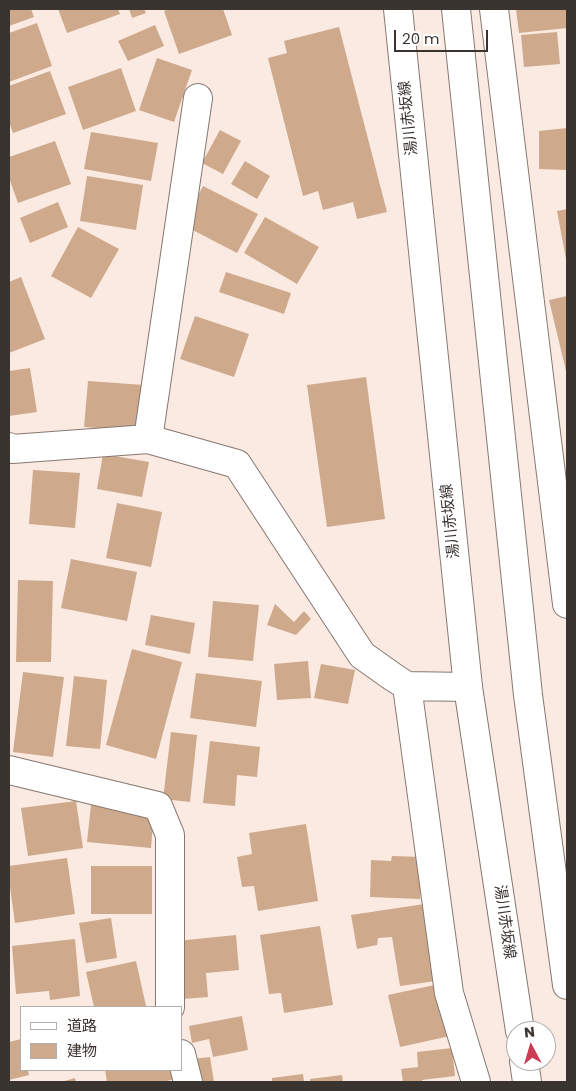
<!DOCTYPE html>
<meta charset="utf-8">
<style>
body{margin:0}
#map{position:relative;width:576px;height:1091px;overflow:hidden;background:#faeae2;font-family:Poppins,"Noto Sans JP",sans-serif}
canvas{display:block}
.frame{position:absolute;inset:0;border:10px solid #3a3431;pointer-events:none}
.legend{position:absolute;left:20px;top:1006px;width:162px;height:65px;box-sizing:border-box;background:#fff;border:1px solid #b0aead;margin:0;padding:6px 9px;list-style:none;font-size:15px;color:#3a3431}
.legend li{display:flex;align-items:center;gap:10px;height:25px}
.legend b{width:25px;border:1px solid #b0aead}
.north{position:absolute;left:506px;top:1021px;width:50px;height:50px;box-sizing:border-box;background:#fff;border:1px solid #b0aead;border-radius:50%;rotate:354deg;font-size:14px;font-weight:700;line-height:20px;text-align:center;color:#3a3431}
.north::after{content:'';display:block;margin:auto;width:18px;height:22px;background:#cb3b54;clip-path:polygon(50% 0,100% 100%,50% 72%,0 100%)}
.scale{position:absolute;left:394px;top:30px;width:94px;height:22px;box-sizing:border-box;border:2px solid #3a3431;border-top:0;padding-left:6px;font-size:15px;line-height:18px;white-space:nowrap;color:#3a3431;-webkit-text-stroke:4px #fff;paint-order:stroke}
</style>
<div id="map">
<canvas width="576" height="1091"></canvas>
<div class="frame"></div>
<ul class="legend">
<li><b style="height:6px;background:#fff"></b>道路</li>
<li><b style="height:14px;background:#cfa98c"></b>建物</li>
</ul>
<div class="north">N</div>
<div class="scale">20 m</div>
</div>
<script>
const context = document.querySelector('canvas').getContext('2d');
context.lineJoin = 'round';
function fill(path, color) { context.fillStyle = color; context.fill(path, 'evenodd'); }
function strokePath(path, color, width, dash) { context.strokeStyle = color; context.lineWidth = width; context.lineCap = dash ? 'butt' : 'round'; context.setLineDash(dash || []); context.stroke(path); }
function label(font, color, halo, rows, align = 'center') {
  context.font = font + ' Poppins,"Noto Sans JP",sans-serif'; context.lineWidth = 4; context.setLineDash([]); context.textBaseline = 'middle'; context.strokeStyle = halo; context.fillStyle = color; for (const [text, x, y, turn = 0] of rows) {
    context.save(); context.translate(x, y); context.rotate((+turn || 0) * Math.PI / 180); context.textAlign = isNaN(turn) ? turn : align; if (halo) context.strokeText(text, 0, 0); context.fillText(text, 0, 0); context.restore();
  }
}
const building = new Path2D(`
 M9 9H31L34 17 9 26Z
 M58 9H118L120 14 67 33Z
 M129 9H144L146 13 132 18Z
 M169 9H223L232 35 179 54 164 11Z
 M516 9H567V28L519 33Z
 M37 23 52 66 9 82V33Z
 M155 25 164 46 128 61 118 41Z
 M339 27 387 212 357 219 353 202 323 210 318 191 303 196 268 58 287 53 284 41Z
 M557 32 560 64 524 67 521 35Z
 M157 58 192 70 174 122 139 110Z
 M121 68 136 111 83 130 68 87Z
 M50 71 66 114 13 133 9 122V86Z
 M567 128V170L539 169V131Z
 M220 130 241 141 223 174 202 163Z
 M91 132 158 143 151 181 84 169Z
 M55 141 71 184 18 203 9 178V157Z
 M245 161 270 176 257 199 231 184Z
 M87 176 143 185 136 230 80 221Z
 M203 186 258 214 237 253 183 225Z
 M58 202 68 227 30 243 20 218Z
 M567 209V259H566L557 211Z
 M265 217 319 247 297 284 244 253Z
 M78 227 119 249 91 298 51 276Z
 M226 272 291 293 284 314 219 292Z
 M21 277 45 339 9 353V282Z
 M567 296V375L549 300Z
 M195 316 249 334 234 377 180 359Z
 M30 368 37 412 9 416V371Z
 M366 377 385 519 327 527 307 385Z
 M88 381 144 385 140 431 84 427Z
 M103 454 149 462 142 497 97 489Z
 M33 470 80 473 75 528 29 524Z
 M117 503 162 512 151 567 106 558Z
 M71 559 137 572 127 621 61 608Z
 M18 580 53 581 51 662H16Z
 M213 601 259 605 253 661 208 657Z
 M275 604 294 622 304 611 311 619 296 635 267 625Z
 M151 615 195 623 190 654 145 645Z
 M132 649 182 662 156 759 106 745Z
 M308 661 311 698 277 700 274 664Z
 M321 664 355 670 348 704 314 698Z
 M23 672 64 677 53 757 13 752Z
 M196 673 262 681 256 727 190 718Z
 M74 676 107 680 100 749 66 746Z
 M171 732 197 735 190 802 163 799Z
 M210 741 260 747 257 777 237 775 235 806 203 803Z
 M76 801 83 848 28 856 21 808Z
 M91 805 154 811 151 848 87 842Z
 M306 824 318 901 258 911 254 886 242 887 237 857 252 854 249 833Z
 M392 856 422 857 420 899 370 897 371 860 391 861Z
 M67 858 75 914 15 923 9 880V866Z
 M91 866H152V914H91Z
 M431 903 443 980 400 986 392 937 378 938 377 945 357 949 351 915Z
 M111 918 117 958 86 963 79 923Z
 M320 926 333 1005 284 1013 281 993 269 994 260 935Z
 M236 935 239 970 206 973 208 997 183 999 177 941Z
 M75 939 80 996 50 1000 49 991 16 994 12 946Z
 M136 961 146 1006 142 1007H94L86 972Z
 M439 984 450 1036 400 1047 388 995Z
 M242 1016 248 1050 213 1057 209 1039 192 1043 189 1026Z
 M21 1039V1070H28L29 1075 9 1080V1042Z
 M452 1048 455 1076 422 1080V1082H403L401 1069 418 1067 417 1052Z
 M210 1057 214 1082H196L192 1059Z
 M105 1070H174L176 1079 162 1082H107Z
 M303 1074 304 1082H272V1078Z
 M342 1075 343 1082H310V1079Z
 M75 1078 76 1082H61Z`);
const street = new Path2D(`
 M494 9 567 604
 M148 439 198 98
 M9 447 12 449 148 439 237 464 362 655 393 677 407 686 468 687
 M407 686 449 993 476 1082
 M9 770 158 806 170 835V1007
 M181 1054 188 1082`);
const secondary = new Path2D(`
 M398 9 468 687 520 1031
 M456 9 528 695 567 985
 M524 1061 527 1082`);
const streetNames = [
 ["湯川赤坂線",409,118,-96],
 ["湯川赤坂線",451,521,-96],
 ["湯川赤坂線",504,922,82]
];
fill(building, '#cfa98c');
strokePath(street, '#867871', 30);
strokePath(secondary, '#867871', 30);
strokePath(street, '#fff', 28);
strokePath(secondary, '#fff', 28);
label('15px', '#3a3431', '#fff', streetNames);
</script>
